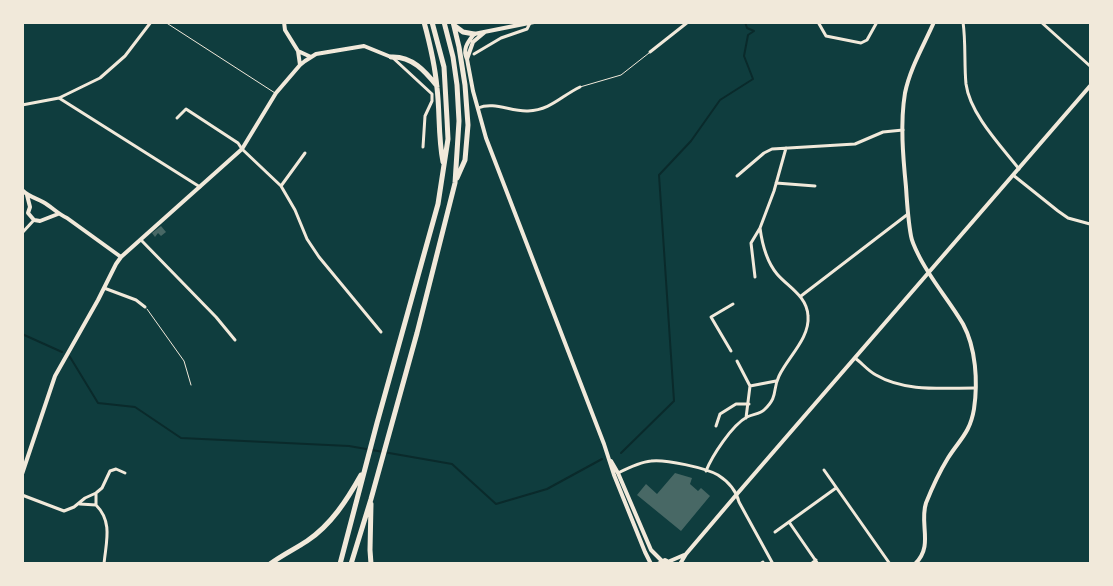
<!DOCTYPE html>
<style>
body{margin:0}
#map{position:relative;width:1113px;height:586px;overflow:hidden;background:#0f3d3e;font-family:"Source Sans 3",sans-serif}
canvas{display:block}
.frame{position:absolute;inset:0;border:24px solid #f1e9da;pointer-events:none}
</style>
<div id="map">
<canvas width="1113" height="586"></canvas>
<div class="frame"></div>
</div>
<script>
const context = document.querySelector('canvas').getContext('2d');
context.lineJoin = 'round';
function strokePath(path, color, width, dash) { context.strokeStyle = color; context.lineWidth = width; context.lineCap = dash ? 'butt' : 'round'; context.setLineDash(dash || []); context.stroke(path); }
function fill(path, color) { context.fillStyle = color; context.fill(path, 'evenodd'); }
const stream = new Path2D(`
 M22 334 62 352
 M70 357 98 403 135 407 181 438 349 446 452 464 496 504 547 489 602 459
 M621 453 674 401 659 175 691 141 720 100 753 79 744 56 748 35 754 31 747 28 745 22`);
const building = new Path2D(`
 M161 226 166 232 161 236 158 233 155 237 152 233Z
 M675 473 692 478 690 484 698 491 701 488 710 496 681 531 637 495 646 484 657 494Z`);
const path = new Path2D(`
 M147 309 184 361 191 385`);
const service = new Path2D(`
 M165 22 275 93
 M580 87 621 75 649 53`);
const minor = new Path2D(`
 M818 22 826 36 861 43 867 40 877 22
 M963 22C966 43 964 64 966 84 970 114 1001 146 1019 169
 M1041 22 1090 66
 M650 52 688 22
 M474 54 501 38 527 29 530 23
 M392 57 432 94V101L425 116 423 147
 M59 98 200 187
 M22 105 59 98 100 78 125 56 151 22
 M478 108C494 101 511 112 528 111 551 110 561 96 580 87
 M177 118 186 109 238 143 242 149 281 186 295 210 307 239 319 257 381 332
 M1013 175 1058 211 1068 218 1090 224
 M737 176 764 153 772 149 855 144 883 132 903 130
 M776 183 815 186
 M281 186 305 153
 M22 233 34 220
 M141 240 216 317 235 340
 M755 277 751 243 760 228 774 191 786 148
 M104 288 136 300 145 307
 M801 296 908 214
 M731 351 711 317 733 304
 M855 358C862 363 868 371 876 375 905 392 942 388 975 388
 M737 361 750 386
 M746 418 750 386 776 381
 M716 426 720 414 736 404H749
 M824 470 890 564
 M706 471C712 456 732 425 747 417 753 414 760 414 764 410 779 396 772 390 779 376 788 357 810 338 808 316 807 296 788 287 777 274 767 262 762 243 760 228
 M618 473C628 468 640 462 651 461 665 459 706 468 718 475 729 482 736 490 739 502L773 564
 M96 493V505
 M22 495 64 511 74 507 85 498 96 493 102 488 110 471 116 469 125 473
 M80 504 96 505C113 522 106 542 104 564
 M789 522 818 564
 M775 532 836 488
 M760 564 763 562
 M811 564 816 560`);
const tertiary = new Path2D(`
 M284 22 285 30 298 51 300 65
 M298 51 311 57
 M22 190C29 197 36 198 43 202 52 207 58 214 67 218L121 257
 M27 195 30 207 28 213 34 220 40 221 58 214
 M22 474 55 376 98 300 116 264 121 257 242 149 276 93 300 65 305 61 316 54 364 46 391 57
 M915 564C934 546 919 524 926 503 932 488 940 471 948 458 960 439 970 433 974 409 978 382 976 348 963 324 949 300 930 279 918 254 915 248 912 242 911 236 908 220 907 203 906 187 903 157 900 123 905 93 910 68 924 45 934 22`);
const secondary = new Path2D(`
 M534 22 474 34C468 42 462 49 467 59L473 91 486 138 604 444 614 475 645 552 651 564
 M467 59 473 42 485 32
 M611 461 618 473 651 550 662 561
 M670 561 684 555
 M658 564 665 560 673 564
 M680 564 686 554 737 494 1090 86`);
const motorway = new Path2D(`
 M424 22C430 44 435 65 437 88 440 112 438 137 443 162
 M453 22 459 47 465 85 468 125 465 160 457 178
 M455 26 463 32 474 34
 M391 57C412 56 425 71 437 86
 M371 504 370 550 371 564
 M270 564C282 555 295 549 307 541 331 525 347 500 361 475
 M340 564 377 423 438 204 448 139 447 119 444 67 432 22
 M351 564 371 499 417 333 455 183 459 121 457 85 453 57 444 22`);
strokePath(stream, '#0a2a2b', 2);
fill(building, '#486865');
strokePath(path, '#f1e9da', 1);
strokePath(service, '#f1e9da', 1);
strokePath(minor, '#f1e9da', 3);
strokePath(tertiary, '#f1e9da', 4);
strokePath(secondary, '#f1e9da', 4);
strokePath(motorway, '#f1e9da', 5);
</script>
